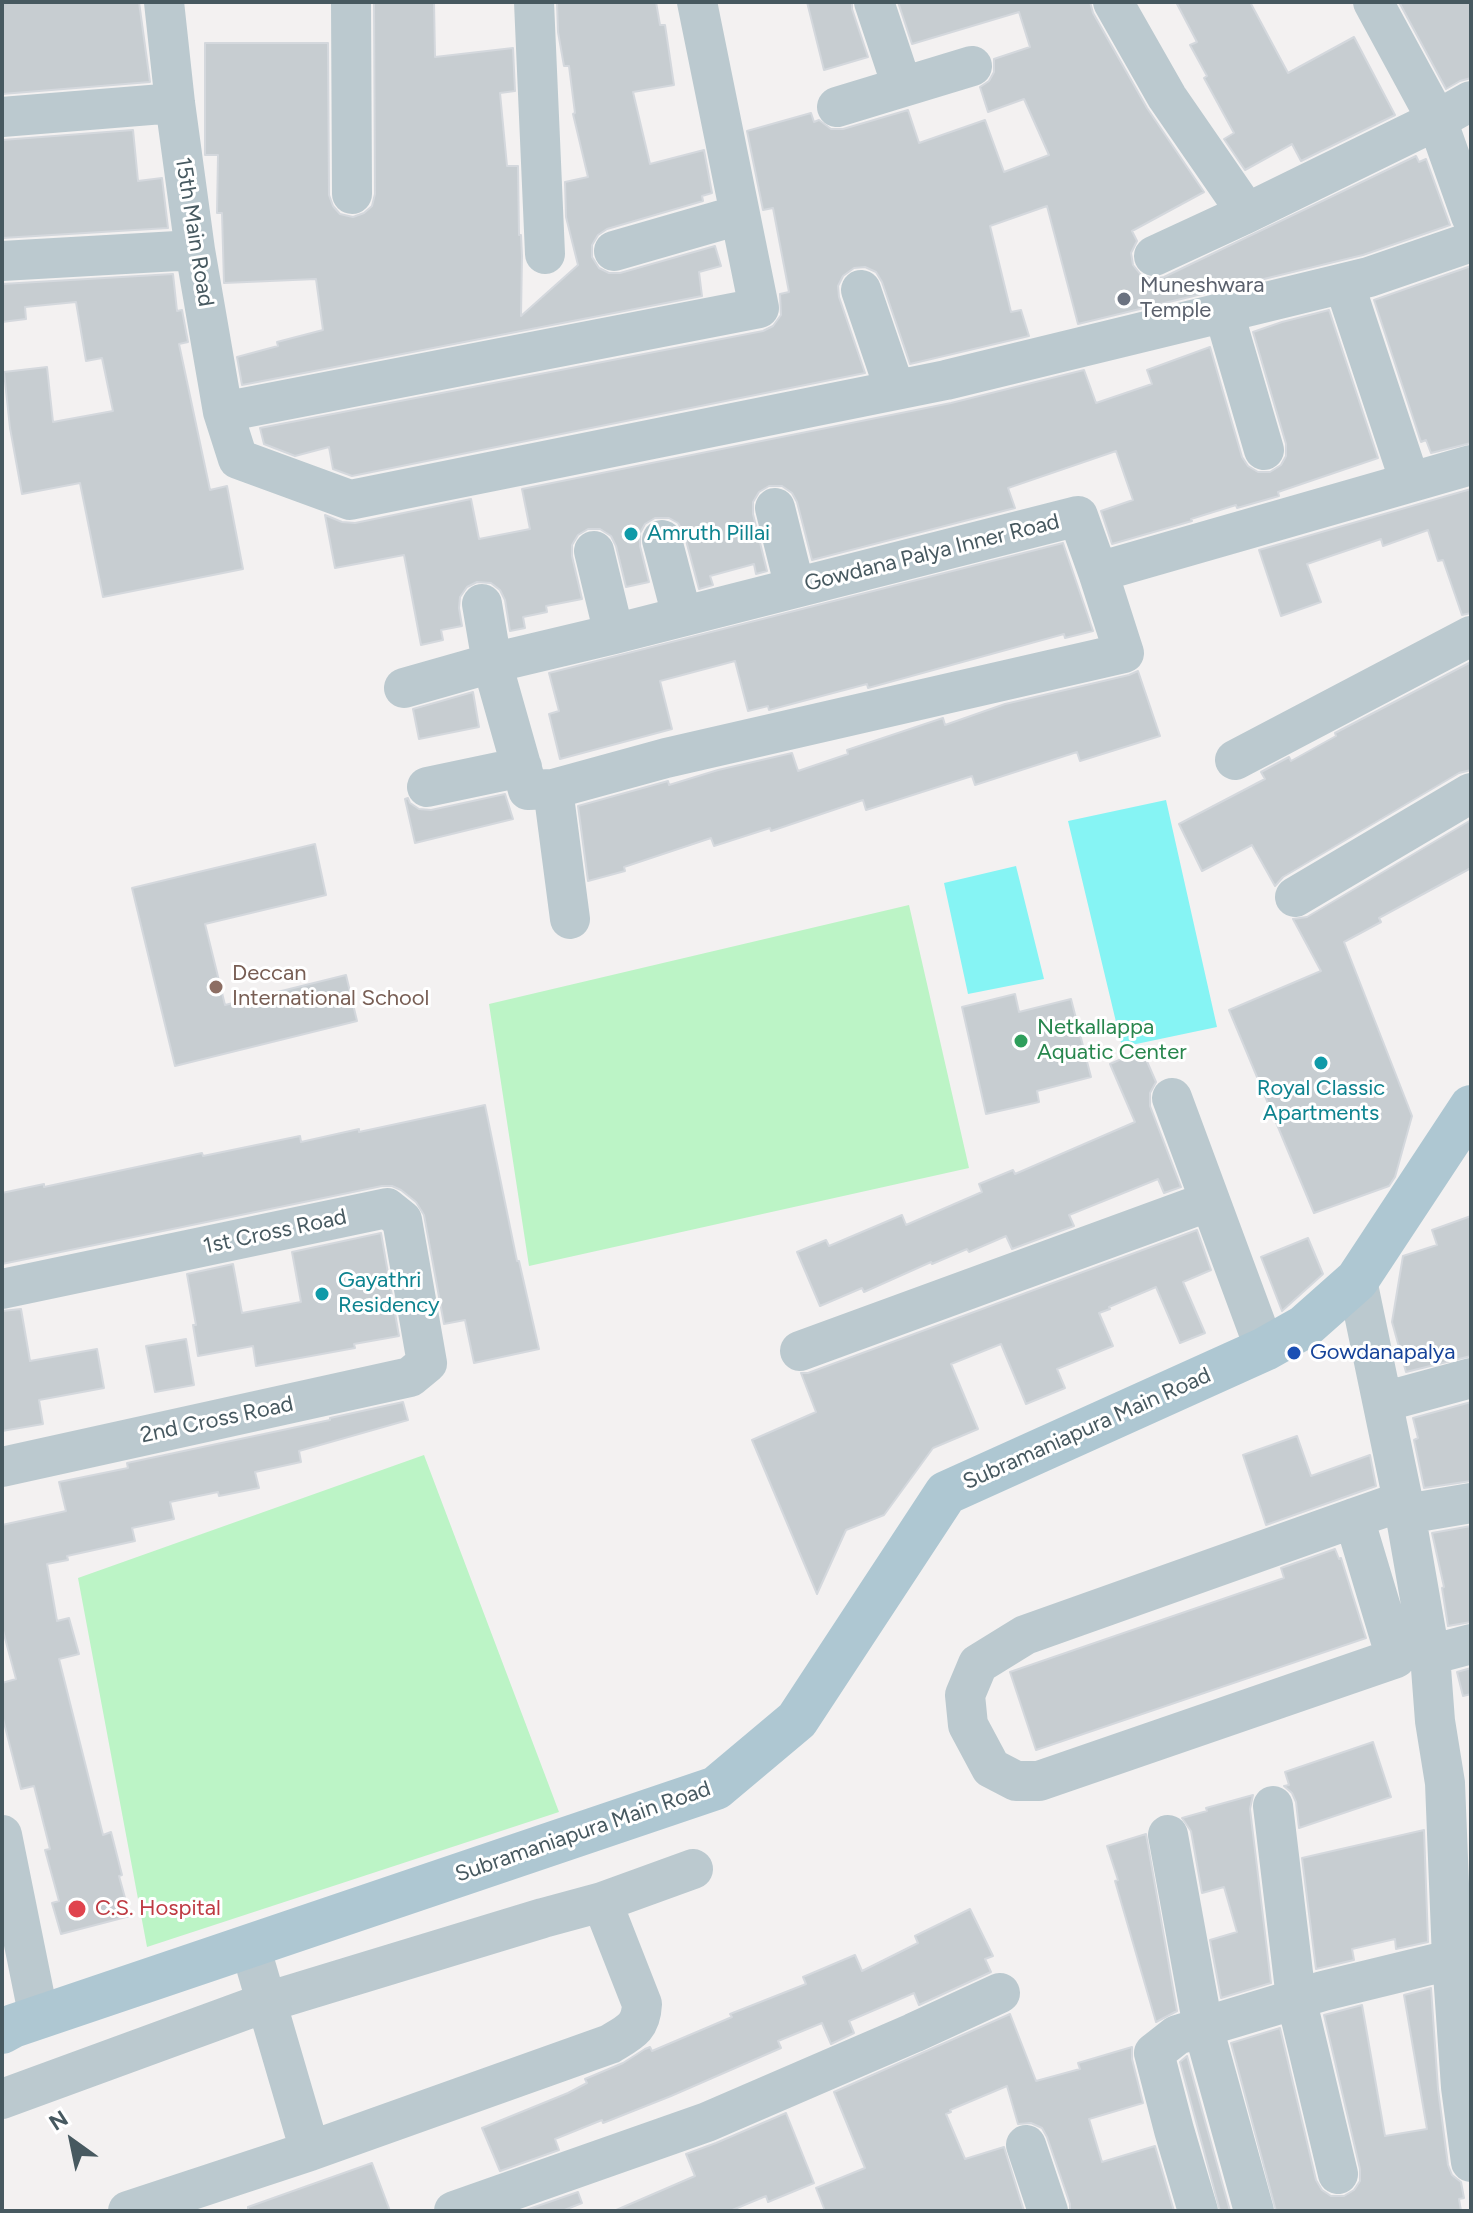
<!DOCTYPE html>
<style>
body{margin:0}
#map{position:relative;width:1473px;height:2213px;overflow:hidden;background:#f3f1f1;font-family:Figtree,sans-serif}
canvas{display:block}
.frame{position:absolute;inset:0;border:4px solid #475960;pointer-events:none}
.north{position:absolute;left:32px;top:2101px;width:80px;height:80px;-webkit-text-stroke:6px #fff;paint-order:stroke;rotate:327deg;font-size:22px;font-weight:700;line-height:32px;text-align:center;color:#475960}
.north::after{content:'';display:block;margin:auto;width:28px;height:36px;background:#475960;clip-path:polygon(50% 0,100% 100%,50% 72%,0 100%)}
</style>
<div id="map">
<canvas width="1473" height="2213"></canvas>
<div class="frame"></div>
<div class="north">N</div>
</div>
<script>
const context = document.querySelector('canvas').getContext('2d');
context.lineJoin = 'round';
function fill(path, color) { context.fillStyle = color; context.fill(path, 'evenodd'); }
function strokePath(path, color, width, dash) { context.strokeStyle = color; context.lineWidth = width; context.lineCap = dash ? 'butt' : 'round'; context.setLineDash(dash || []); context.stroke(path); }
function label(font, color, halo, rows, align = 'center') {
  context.font = font + ' Figtree,sans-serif'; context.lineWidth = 6; context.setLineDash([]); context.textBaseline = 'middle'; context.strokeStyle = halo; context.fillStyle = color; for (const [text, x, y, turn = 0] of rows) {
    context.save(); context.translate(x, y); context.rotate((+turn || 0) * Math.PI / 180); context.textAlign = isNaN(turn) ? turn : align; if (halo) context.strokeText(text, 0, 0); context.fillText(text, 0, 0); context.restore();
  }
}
const green = new Path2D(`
 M909 905 969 1168 529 1266 489 1004Z
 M424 1455 559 1812 147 1947 78 1578Z`);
const water = new Path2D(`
 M1166 800 1217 1027 1122 1047 1068 821Z
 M1016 866 1044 979 968 994 944 883Z`);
const building = new Path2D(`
 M2 2H139L150 82 2 94Z
 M374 2H434L435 57 513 48 515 91 500 93 507 166H518L519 235H521L522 256 521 316 578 265 566 217 565 182 588 177 573 114 575 113 569 66H564L558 32 557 2H656L660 25H665L674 85 633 92 650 164 704 150 712 193 702 196 703 201 607 229 598 235 592 245V257L599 268 609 273H620L715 246 721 266 699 272 702 296 242 385 237 357 278 346 277 342 323 330 316 279 224 283 222 213H217L218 155H205V43H328L329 195 333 206 340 214 353 217 364 213 372 206 375 194Z
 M807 2H852V9L868 57 824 70Z
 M898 2H1090L1093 13 1147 108 1204 192 1132 231 1137 241 1131 253 1133 265 1141 275 1153 279 1164 277 1416 156 1419 162 1426 159 1450 225 1363 255 1078 324 1047 206 990 226 1011 312 1021 310 1029 336 910 364 882 282 876 272 865 267 854 268 843 276 838 286 839 297 865 373 352 476 333 469 329 447 295 456 264 444 260 428 763 331 773 326 781 315 780 294 789 292 773 208 763 210 747 131 811 113 814 122 819 120 831 129H843L908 110 919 143 985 120 1004 172 1049 155 1024 99 988 112 980 87 989 81 994 72V59L1030 47 1019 12 912 44Z
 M1176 2H1250L1288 73 1354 37 1395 115 1301 161 1292 144 1245 170 1224 139 1234 133 1204 78 1207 76 1190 45 1197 42Z
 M1399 2H1471V78L1460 81 1446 89Z
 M133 130 138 181 162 178 168 228 2 238V140Z
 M1471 266V443L1431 453 1426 440 1421 442 1374 300Z
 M173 274 177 311 182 310 188 342 179 344 210 490 227 486 243 569 103 597 80 483 22 494 10 428 4 372 47 367 53 422 113 411 102 358 86 361 76 302 25 307 26 319 2 322V284Z
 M1329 310 1378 458 1278 492 1279 496 1237 508 1236 505 1191 519 1192 521 1112 544 1101 511 1133 500 1116 451 1008 488 1015 508 812 560 797 502 792 493 782 486H769L759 492 753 502V514L767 571 756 574 754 564 710 576 713 585 699 589 684 533 678 523 669 518H655L645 524 640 533V546L649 582 626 587 616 546 611 536 600 529H588L578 535 572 545V556L582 599 546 606 547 612 523 617 525 628 510 631 505 600 500 590 491 583 477 582 467 587 460 597 459 608 462 626 441 630 443 640 421 645 404 555 335 568 325 515 342 522 355 523 471 499 479 539 530 529 522 489 951 403 1084 370 1096 403 1152 384 1147 370 1210 347 1242 457 1248 466 1258 472H1270L1281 465 1286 456V444L1253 332 1282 322Z
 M1471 489V613L1462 615 1443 560 1438 561 1428 530 1383 546 1381 539 1307 564 1321 602 1281 616 1259 550Z
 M1063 543 1093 631 1065 638 1064 634 868 688 867 684 769 710 768 706 748 711 735 661 660 681 672 729 560 759 549 714 559 711 549 673Z
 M1471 662V770L1459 773 1283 877 1275 886 1252 845 1202 871 1179 824 1265 779 1261 772 1289 757 1291 761 1336 736 1335 733Z
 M1138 671 1160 736 1080 761 1077 752 975 785 972 776 866 810 863 800 771 831 770 828 714 846 711 838 624 867 625 871 588 881 578 806 668 781 669 785 718 770 792 753 798 771 848 754 847 750 943 718 945 725 1005 704 1129 675Z
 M473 692 479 727 419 739 413 709Z
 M505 794 513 819 415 843 405 799 408 798 410 803 419 809 431 810Z
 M1471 820V868L1379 918 1381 922 1344 942 1412 1116 1395 1177 1389 1186 1314 1213 1229 1010 1321 971 1293 919 1307 917Z
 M315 844 326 895 205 924 225 1005 346 975 357 1021 175 1066 132 888Z
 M1015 994 1019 1012 1071 999 1091 1077 1037 1091 1039 1102 986 1114 962 1007Z
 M1142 1050 1156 1082 1150 1093V1106L1181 1187 1164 1193 1158 1179 1069 1215 1074 1226 1012 1249 1006 1236 969 1252 967 1249 932 1264 931 1262 864 1292 862 1288 820 1306 797 1252 826 1240 829 1246 902 1215 906 1225 982 1192 979 1184 1013 1170 1015 1174 1135 1122 1110 1064Z
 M485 1105 517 1261H519L539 1349 474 1363 465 1320 444 1324 424 1215 416 1202 401 1190 392 1186H382L2 1264V1193L44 1184V1187L202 1153 203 1156 300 1136 301 1142 359 1129V1132Z
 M1471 1216V1356L1406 1372 1392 1322 1403 1256 1437 1245 1432 1230Z
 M1197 1230 1211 1270 1183 1282 1205 1333 1180 1343 1156 1287 1109 1307 1110 1309 1099 1313 1113 1346 1057 1369 1065 1388 1026 1404 1001 1344 951 1364 978 1429 933 1448 884 1515 846 1530 817 1594 752 1440 816 1412 801 1373H808Z
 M381 1233 399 1336 354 1344 355 1348 256 1366 253 1346 198 1356 193 1325H196L187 1274 233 1264 242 1313 301 1302 292 1252Z
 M1308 1238 1323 1274 1282 1311 1261 1257Z
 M21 1309 30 1361 97 1349 104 1388 39 1400 43 1424 2 1431V1311Z
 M186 1339 194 1385 155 1392 146 1346Z
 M403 1402 408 1420 299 1451 301 1462 255 1472 259 1488 219 1496 218 1492 170 1502 174 1519 132 1528 135 1541 67 1556 68 1560 47 1564 57 1621 69 1618 79 1654 59 1659 103 1835 111 1832 122 1875 119 1876 130 1916 61 1934 52 1903 59 1901 45 1850 50 1849 34 1786 21 1789 2 1715V1683L16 1679 2 1627V1525L66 1511 59 1482 128 1468 127 1463 330 1420V1418Z
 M1471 1402V1481L1424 1488 1414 1440 1418 1438 1413 1418Z
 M1297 1436 1311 1476 1370 1455 1376 1486 1266 1525 1243 1455Z
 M1471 1526V1622L1448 1626 1442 1588 1444 1587 1432 1533Z
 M1335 1549 1339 1559 1341 1558 1366 1638 1036 1750 1010 1672 1284 1578 1281 1568Z
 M1471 1668V1694L1463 1696 1457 1672Z
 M1373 1742 1391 1797 1299 1828 1296 1802 1292 1793 1284 1786 1289 1785 1285 1772Z
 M1253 1795 1250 1809 1271 1983 1221 1998 1210 1940 1237 1932 1224 1887 1202 1893 1191 1831 1182 1818 1207 1811 1206 1808Z
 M1424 1830 1428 1942 1396 1949 1395 1939 1352 1949 1354 1960 1316 1969 1302 1858Z
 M1146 1834 1177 2011 1156 2022 1115 1881 1118 1880 1107 1846Z
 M970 1909 993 1956 985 1959 991 1972 919 2005 914 1993 849 2021 854 2033 831 2044 822 2023 778 2041 781 2048 671 2096 603 2123 602 2120 555 2139 559 2150 500 2171 482 2128 568 2093 587 2083 585 2079 623 2063 645 2049 650 2047 652 2051 732 2017 730 2014 806 1984 803 1977 855 1955 862 1971 918 1943 915 1936Z
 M1431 1988 1438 2089 1448 2165 1452 2175 1461 2182 1464 2198 1459 2199 1461 2211H1276L1231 2043 1280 2028 1316 2180 1322 2190 1331 2196H1344L1354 2190 1360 2181V2169L1324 2015 1362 2005 1385 2136 1427 2129 1404 1995Z
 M1010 2014 1036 2081 1080 2069 1078 2063 1132 2047V2059L1143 2103 1089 2119 1102 2162 1155 2146 1174 2211H1070V2204L1047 2137 1042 2128 1031 2123 1018 2124 1007 2086 950 2110 951 2112 946 2114 965 2159 1004 2147 1024 2211H825L816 2188 865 2168 834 2092Z
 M1187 2056 1230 2211H1220L1180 2062Z
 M786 2113 814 2183 768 2202 766 2196 730 2211H614L695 2176 686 2154 716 2143Z
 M372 2163 390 2211H248V2207Z
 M578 2192 582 2203 562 2211H523Z`);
const minor = new Path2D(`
 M164 2 175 103 195 250 223 412 238 459 350 500 946 380 1369 277 1471 242
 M351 2 352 194
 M534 2 545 254
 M874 2 902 86
 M1113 2 1167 97 1247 213
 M1471 101 1437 120 1471 216
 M837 107 972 66
 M2 117 175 103
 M614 251 739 215
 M1154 256 1247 213 1437 120 1373 2
 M2 261 195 250
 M1344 283 1410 482
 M861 290 895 390
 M1224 313 1264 450
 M223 412 759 308 697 2
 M775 508 795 588
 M662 540 682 616
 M594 551 614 634
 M1098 572 1124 653 666 758 553 789 528 790 492 663 614 634 1078 516 1098 572 1471 465
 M404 688 492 663 482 604
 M1235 760 1471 636
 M427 787 522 767
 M553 789 570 919
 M1295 897 1471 793
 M1172 1098 1265 1349
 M1357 1280 1403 1501 1430 1655 1435 1721 1445 1783 1452 1959 1461 2087 1471 2162
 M2 1289 387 1208 402 1220 427 1363 410 1377 2 1467
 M800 1351 1210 1201
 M1383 1402 1471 1378
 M1406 1514 1471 1503
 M1354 1518 1396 1658 1039 1781H1016L991 1768 968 1725 965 1695 978 1664 1025 1635 1354 1518 1403 1501
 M1430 1655 1471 1644
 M1273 1806 1296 1998 1338 2174
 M2 1835 39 2018
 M1168 1835 1203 2027 1254 2211
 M250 1946 310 2151
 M2 2099 267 2002 543 1918 602 1902
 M1026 2145 1048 2211
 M128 2211 310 2151 610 2044C630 2032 641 2028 642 2004L602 1902 693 1869
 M454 2211 707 2122 913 2033 1000 1993
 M1198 2211 1174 2130 1154 2053 1177 2035 1203 2027 1323 1991 1471 1955`);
const major = new Path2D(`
 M2 2032 13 2026 716 1788 797 1720 946 1493 1265 1349 1304 1327 1357 1280 1471 1107`);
const markers = [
 [1124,299,8,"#6b7280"],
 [631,534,8,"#0f9aa8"],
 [216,987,8,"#8d6e63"],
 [1021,1041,8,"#2e9e5b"],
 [1321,1063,8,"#0f9aa8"],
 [322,1294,8,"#0f9aa8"],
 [1294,1353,8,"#1a4fb4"],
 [77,1909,10,"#e0444e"]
];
const streetNames = [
 ["15th Main Road",194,232,81],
 ["Gowdana Palya Inner Road",932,553,-14],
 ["1st Cross Road",275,1232,-12],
 ["2nd Cross Road",217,1420,-12],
 ["Subramaniapura Main Road",1087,1429,-24],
 ["Subramaniapura Main Road",583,1832,-19]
];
const worshipNames = [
 ["Muneshwara",1140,286],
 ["Temple",1140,311]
];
const cultureNames = [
 ["Amruth Pillai",647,534],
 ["Royal Classic",1321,1089,"center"],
 ["Apartments",1321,1114,"center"],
 ["Gayathri",338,1281],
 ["Residency",338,1306]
];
const educationNames = [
 ["Deccan",232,974],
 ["International School",232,999]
];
const leisureNames = [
 ["Netkallappa",1037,1028],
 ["Aquatic Center",1037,1053]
];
const transitNames = [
 ["Gowdanapalya",1310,1353]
];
const healthNames = [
 ["C.S. Hospital",95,1909]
];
fill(green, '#bcf4c6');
fill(water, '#86f4f4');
fill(building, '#c7cdd1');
strokePath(building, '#d4d8dd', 2);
strokePath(minor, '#bbc9cf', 40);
strokePath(major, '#aec7d2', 44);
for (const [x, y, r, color] of markers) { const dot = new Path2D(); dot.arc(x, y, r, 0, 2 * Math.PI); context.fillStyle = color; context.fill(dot); strokePath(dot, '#fff', 3); }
label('22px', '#475960', '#fff', streetNames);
label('22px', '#5b616d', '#fff', worshipNames, 'left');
label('22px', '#0d838f', '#fff', cultureNames, 'left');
label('22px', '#785e54', '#fff', educationNames, 'left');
label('22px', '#27864d', '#fff', leisureNames, 'left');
label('22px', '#164399', '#fff', transitNames, 'left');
label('22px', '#be3a42', '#fff', healthNames, 'left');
</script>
